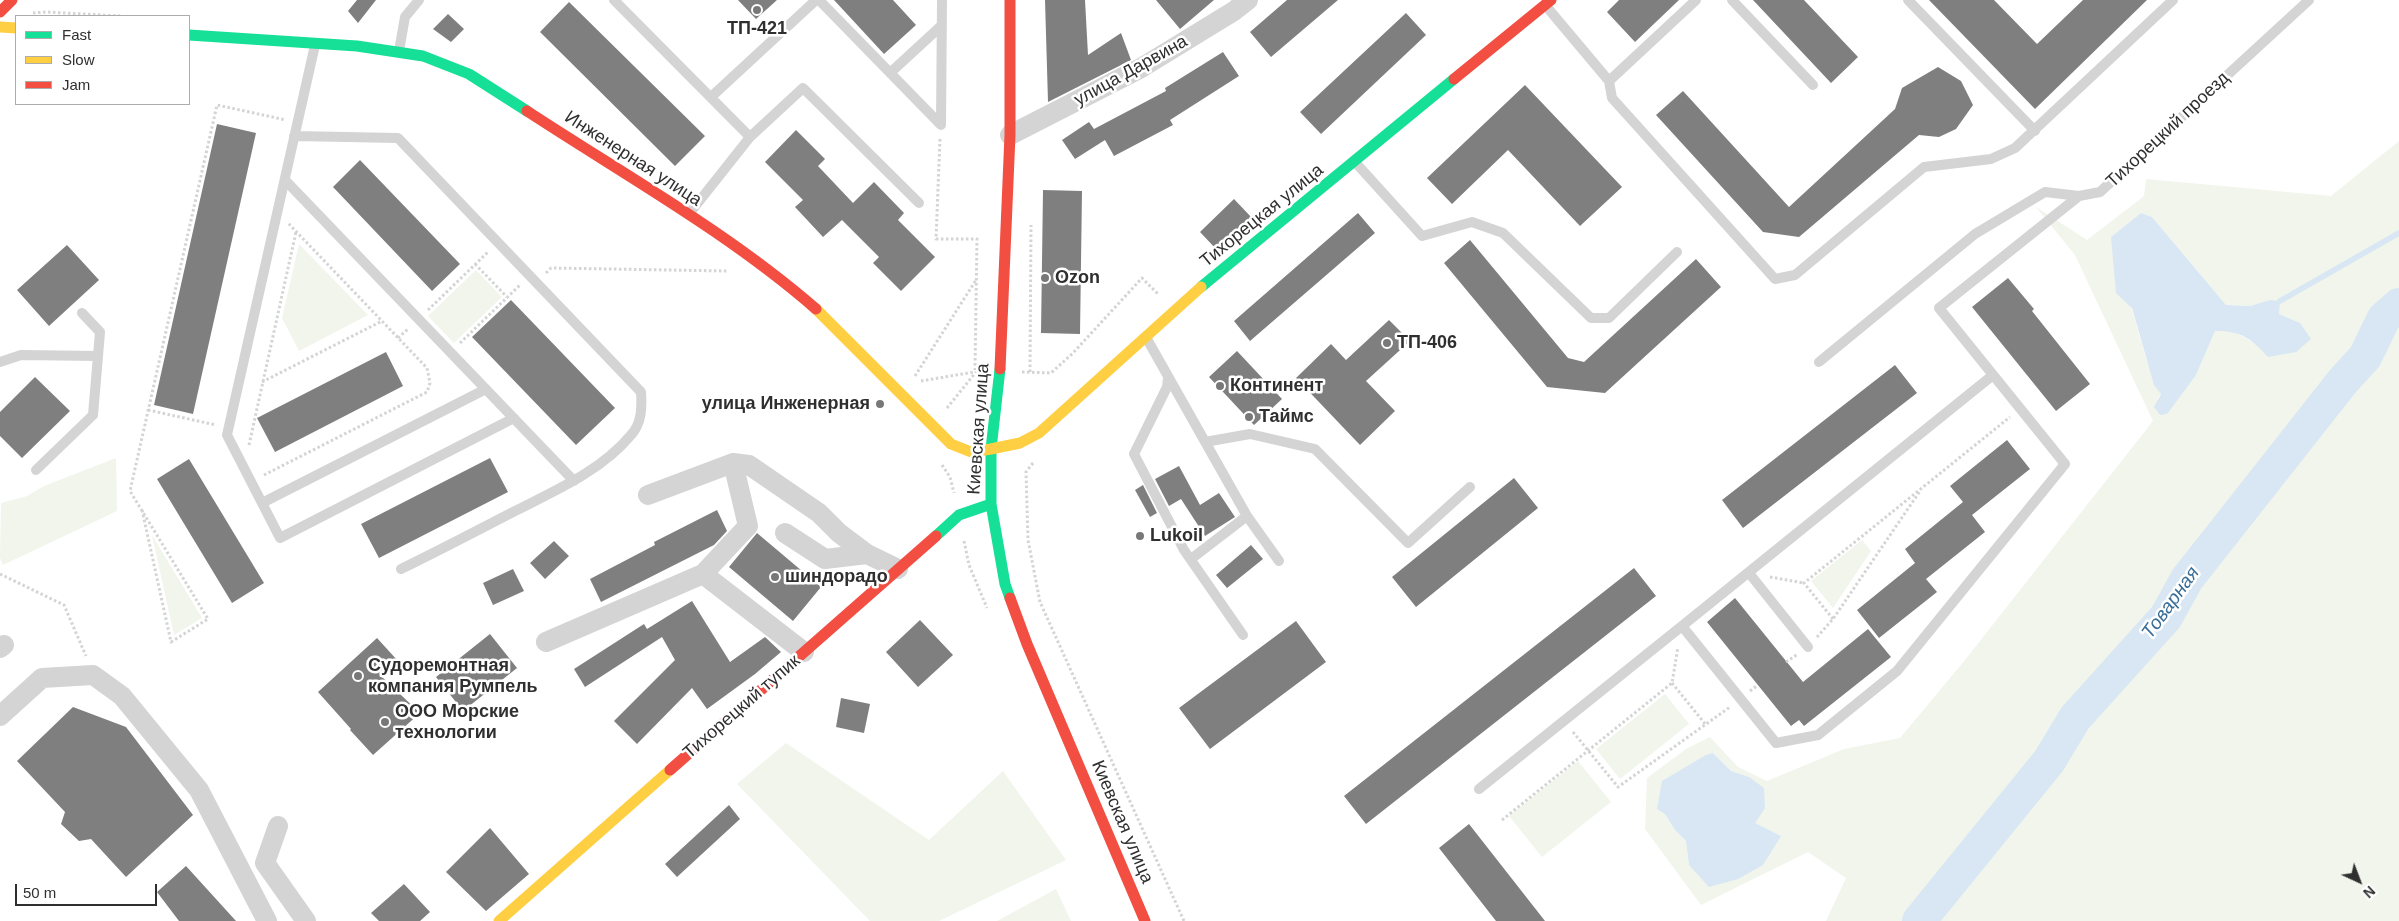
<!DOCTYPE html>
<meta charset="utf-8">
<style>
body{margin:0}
#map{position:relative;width:2399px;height:921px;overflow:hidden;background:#fff;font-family:Arial,sans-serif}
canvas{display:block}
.legend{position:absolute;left:15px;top:15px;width:175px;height:90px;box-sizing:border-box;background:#fff;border:1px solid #acacac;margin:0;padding:6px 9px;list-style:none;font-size:15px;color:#2f2f2f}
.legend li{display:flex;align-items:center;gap:10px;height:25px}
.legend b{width:25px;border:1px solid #acacac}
.north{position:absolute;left:2334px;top:856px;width:50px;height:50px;-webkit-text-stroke:4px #fff;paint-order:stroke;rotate:137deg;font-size:14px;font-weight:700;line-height:20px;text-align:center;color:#2f2f2f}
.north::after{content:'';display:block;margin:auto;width:18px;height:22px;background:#2f2f2f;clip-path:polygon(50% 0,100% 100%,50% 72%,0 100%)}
.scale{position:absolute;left:15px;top:884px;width:142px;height:22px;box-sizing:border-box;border:2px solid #2f2f2f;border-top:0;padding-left:6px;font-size:15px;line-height:18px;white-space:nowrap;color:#2f2f2f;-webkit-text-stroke:4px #fff;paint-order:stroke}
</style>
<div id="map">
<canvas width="2399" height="921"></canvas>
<ul class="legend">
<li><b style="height:6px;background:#16e098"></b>Fast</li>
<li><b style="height:6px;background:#ffcf43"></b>Slow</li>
<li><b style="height:6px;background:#f24e42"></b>Jam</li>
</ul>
<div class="north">N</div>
<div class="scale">50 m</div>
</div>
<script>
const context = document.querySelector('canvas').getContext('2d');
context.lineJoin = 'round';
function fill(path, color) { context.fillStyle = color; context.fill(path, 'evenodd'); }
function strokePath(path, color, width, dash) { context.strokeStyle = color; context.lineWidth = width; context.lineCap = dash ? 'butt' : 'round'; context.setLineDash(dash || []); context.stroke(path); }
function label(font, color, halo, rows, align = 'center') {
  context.font = font + ' Arial,sans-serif'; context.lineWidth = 5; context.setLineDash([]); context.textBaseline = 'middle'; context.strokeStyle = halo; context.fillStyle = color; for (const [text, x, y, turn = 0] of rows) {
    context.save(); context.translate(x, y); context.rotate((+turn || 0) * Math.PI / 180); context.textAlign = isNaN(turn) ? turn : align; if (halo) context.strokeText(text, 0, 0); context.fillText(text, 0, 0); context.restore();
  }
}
const green = new Path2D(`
 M2399 141V921H1826L1846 878 1808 852 1701 905 1645 829 1647 778 1686 749 1710 737 1738 767 1767 781 1844 749 1900 738 1965 660 2153 421 2075 255 2036 207 2087 240 2144 196 2146 179 2331 196ZM2141 213 2152 217 2226 305 2250 306 2270 300 2278 314 2300 323 2256 344 2231 330 2215 331 2196 375 2156 400 2161 394 2147 362 2111 237ZM1713 753 1731 771 1749 777 1754 823 1781 836 1689 865 1686 841 1675 830 1665 814Z
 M299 244 368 315 299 351 282 318Z
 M476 270 502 297 454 343 428 316Z
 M116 458 117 511 3 565 0 558 1 503 27 496 44 486Z
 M152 535 202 618 174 635Z
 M1862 540 1871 551 1833 608 1811 581Z
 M1665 694 1689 724 1620 779 1596 749Z
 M786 743 929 840 1003 771 1066 860 939 921H870L737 784Z
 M1578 761 1611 802 1542 857 1509 816Z
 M1056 889 1071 921H997Z`);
const water = new Path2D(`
 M2141 213 2152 217 2226 305 2250 306 2270 300 2280 301 2279 314 2300 323 2311 339 2296 352 2268 357C2252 339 2240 330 2215 331L2196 375 2167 414 2160 415 2154 407 2161 394 2154 385 2132 308 2116 293 2111 237Z
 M1713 753 1731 771 1749 777 1764 788 1765 808 1755 823 1781 836 1763 865 1738 879 1709 887 1689 865 1686 841 1675 830 1665 814 1657 809 1662 781 1706 755Z`);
const stream = new Path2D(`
 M2280 301 2399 233`);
const river = new Path2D(`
 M1919 921 2049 761 2075 718 2166 617 2187 579 2343 381 2365 357 2384 318 2399 305`);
const building = new Path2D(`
 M357 0H376L358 23 348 11Z
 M738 0H777L756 19Z
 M834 0H893L916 25 884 54Z
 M1045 0H1085L1088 55 1121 33 1131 60 1048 102Z
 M1156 0H1214L1180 29Z
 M1287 0H1338L1271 57 1250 32Z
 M1619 0H1679L1635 42 1607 12Z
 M1753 0H1804L1858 57 1831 83Z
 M1929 0H1994L2037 44 2083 0H2147L2035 109Z
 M569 2 705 136 675 166 540 32Z
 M1406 13 1426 35 1321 134 1300 112Z
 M448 14 464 29 451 42 433 29Z
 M1223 52 1239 76 1170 120 1173 125 1114 156 1105 140 1075 159 1062 140 1089 122 1094 129 1166 91 1165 88Z
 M1938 67 1961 81 1973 105 1956 129 1939 137 1919 135 1799 237 1763 232 1656 115 1683 91 1789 207 1895 109 1902 88Z
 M1525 85 1622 187 1580 226 1508 150 1452 204 1427 178Z
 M217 124 256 133 193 414 154 405Z
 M796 130 825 159 818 166 853 203 874 182 904 213 898 220 935 257 901 291 873 263 879 257 842 220 823 237 795 207 803 200 765 162Z
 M360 160 460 264 432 291 333 187Z
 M1043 190 1082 191 1080 334 1041 333Z
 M1234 199 1252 218 1217 250 1200 232Z
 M1358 213 1375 233 1250 341 1234 321Z
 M1470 240 1568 358 1584 362 1696 259 1721 287 1605 393 1547 387 1444 263Z
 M67 245 99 280 49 326 17 290Z
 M2008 278 2034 309 2032 311 2090 384 2056 411 1972 307Z
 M511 300 615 408 576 445 472 337Z
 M1389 320 1410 341 1366 381 1395 411 1360 445 1296 378 1331 344 1346 360Z
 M1237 351 1282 399 1254 425 1209 377Z
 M386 352 403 386 275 452 257 418Z
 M1895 365 1917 393 1743 528 1722 500Z
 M35 377 70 411 22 458 0 436V412Z
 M2007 440 2030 469 1972 515 1985 532 1926 579 1937 592 1879 638 1857 610 1915 563 1905 549 1963 502 1950 486Z
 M490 458 508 492 379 558 361 524Z
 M189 459 264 583 232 603 157 479Z
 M1179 466 1200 505 1219 493 1235 517 1205 536 1181 499 1169 506 1155 479Z
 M1514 478 1538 508 1416 607 1392 577Z
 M1143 485 1157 513 1150 517 1135 490Z
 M717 510 727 531 714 545 601 602 590 579 655 545 654 542Z
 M757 533 821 587 793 621 729 567Z
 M554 541 569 556 545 579 530 563Z
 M1251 545 1263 559 1227 588 1216 575Z
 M1634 568 1656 596 1366 824 1344 796Z
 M513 569 524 591 493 605 483 583Z
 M1735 598 1803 682 1868 629 1891 657 1804 726 1799 720 1791 726 1707 622Z
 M692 601 730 662 765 637 781 652 755 674 707 709 692 688 637 744 614 721 675 660 662 637 585 687 574 669 644 624 647 629Z
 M920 620 953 655 918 687 886 652Z
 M1296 621 1326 662 1210 749 1179 708Z
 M490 634 517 668 463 711 436 677Z
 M377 638 398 661 381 676 420 713 373 755 350 730 351 729 318 692Z
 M841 698 870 704 864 733 836 727Z
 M73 707 126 727 193 815 126 877 91 839 79 841 61 824 65 812 17 761Z
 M729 805 740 819 677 877 665 864Z
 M1469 824 1545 921H1496L1439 848Z
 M490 828 529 874 486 911 446 872Z
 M186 866 236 921H179L157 892Z
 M404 884 430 912 420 921H379L371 913Z`);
const path = new Path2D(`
 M33 13 46 12 122 16
 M940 139 936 239H977L975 370
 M475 264 507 297
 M546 273 551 268 727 271
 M428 310 488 252
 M398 338 409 328
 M460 343 520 285
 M1022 372 1051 373 1073 353 1142 278 1158 294
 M1030 372 1031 225
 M915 376 976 280
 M921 381 974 372
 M262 382 382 321
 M947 408 976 372
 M148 410 216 425
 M249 445 296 232
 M1033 463 1026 472 1028 540 1040 602 1184 921
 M942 465 950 477 954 493
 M264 475 427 392 430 383 427 368 288 223
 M142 510 171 642 208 619 130 491 217 105 286 120
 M964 541 969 565 987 608
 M0 574 64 605 86 656
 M1770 577 1804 583
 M1833 619 1804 583 2010 417
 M1817 637 1833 619 1920 491
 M1786 662 1798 654
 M1672 683 1706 725
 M1750 691 1758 685
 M1573 732 1618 787 1730 707
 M1502 820 1672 683 1678 647`);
const lane = new Path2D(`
 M614 0 750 137 689 214
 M819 0 941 125 942 0
 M1732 0 1813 85
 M1908 0 2035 131
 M1546 6 1609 81 1696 0
 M315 45 227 435 280 538 514 418
 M399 51 405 17 419 0
 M890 73 941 26
 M1609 81 1612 98 1775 279 1795 275 1924 167 1991 159 2015 148 2173 0
 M711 97 816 0
 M294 136 398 138 641 392C642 407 642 423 631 435 602 470 557 490 517 510 478 530 440 550 401 569
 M750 137 803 88 919 203
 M1355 162 1422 236 1472 222 1503 233 1591 318H1609L1677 252
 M285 180 574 481
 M82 313 100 332 98 356
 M1147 339 1247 516 1279 561
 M0 362 21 355 98 356 93 415 36 470
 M1819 362 1975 234 2045 192 2079 196 2100 192 2309 0
 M1168 378 1167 387 1134 454 1184 550 1243 635
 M1205 442 1250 434 1315 449 1408 543 1470 487
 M262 503 486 389
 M1191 559 1247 516
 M1749 573 1808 647
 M1682 626 1993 375
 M1479 789 1682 626 1776 743 1818 735 1897 671 2065 464 1939 308 2079 196`);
const street = new Path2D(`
 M1010 135 1141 68 1234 11 1248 0
 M733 463 748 526 703 574 804 652
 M648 495 733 463 749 465 819 513 839 533 867 554
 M785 533 825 559 867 554 898 569
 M546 642 703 574
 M0 648 4 645
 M0 716 42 678 93 675 122 696 199 790 267 921
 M278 826 265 863 306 921`);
const fast = new Path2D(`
 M189 35 357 46 423 56 469 74 527 111
 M1201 287 1454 79
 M1000 369 991 449V504L1005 584 1010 598
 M936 536 959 515 991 504`);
const slow = new Path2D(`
 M0 27 16 28
 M816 309 951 444 971 452 991 449
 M991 449 1020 443 1039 433 1201 287
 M499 921 670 770`);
const jam = new Path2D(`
 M0 12 12 0
 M1454 79 1551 0
 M527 111C623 174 729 233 816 309
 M1000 369 1010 135V0
 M1010 598 1027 644 1145 921
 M670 770 936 536`);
const markers = [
 [757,10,5,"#787878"],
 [1045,278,5,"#787878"],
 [1387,343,5,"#787878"],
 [1220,386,5,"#787878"],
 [880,404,5,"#787878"],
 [1249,417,5,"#787878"],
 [1140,536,5,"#787878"],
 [775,577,5,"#787878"],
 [358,676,5,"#787878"],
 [385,722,5,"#787878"]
];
const poiNames = [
 ["ТП-421",757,29,"center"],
 ["Ozon",1055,278],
 ["ТП-406",1397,343],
 ["Континент",1230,386],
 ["улица Инженерная",870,404,"right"],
 ["Таймс",1259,417],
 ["Lukoil",1150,536],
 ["шиндорадо",785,577],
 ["Судоремонтная",368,666],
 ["компания Румпель",368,687],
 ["ООО Морские",395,712],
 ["технологии",395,733]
];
const streetNames = [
 ["улица Дарвина",1131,71,-29],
 ["Тихорецкий проезд",2168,130,-43],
 ["Инженерная улица",633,159,33],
 ["Тихорецкая улица",1262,216,-39],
 ["Киевская улица",979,429,-86],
 ["Тихорецкий тупик",742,707,-41],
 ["Киевская улица",1122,822,67]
];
const waterNames = [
 ["Товарная",2171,603,-54]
];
fill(green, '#f1f5ec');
fill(water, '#d8e7f3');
strokePath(stream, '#d8e7f3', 5.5);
strokePath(river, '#d8e7f3', 34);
fill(building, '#7f7f7f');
strokePath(path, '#d4d4d4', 3, [2.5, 2.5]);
strokePath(lane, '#d4d4d4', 10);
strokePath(street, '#d4d4d4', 20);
strokePath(fast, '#16e098', 11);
strokePath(slow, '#ffcf43', 11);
strokePath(jam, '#f24e42', 11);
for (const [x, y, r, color] of markers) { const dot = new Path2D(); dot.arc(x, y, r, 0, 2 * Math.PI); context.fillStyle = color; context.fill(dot); strokePath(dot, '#fff', 2); }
label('bold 18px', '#2f2f2f', '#fff', poiNames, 'left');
label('18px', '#2f2f2f', '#fff', streetNames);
label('italic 19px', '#386d97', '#fff', waterNames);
</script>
